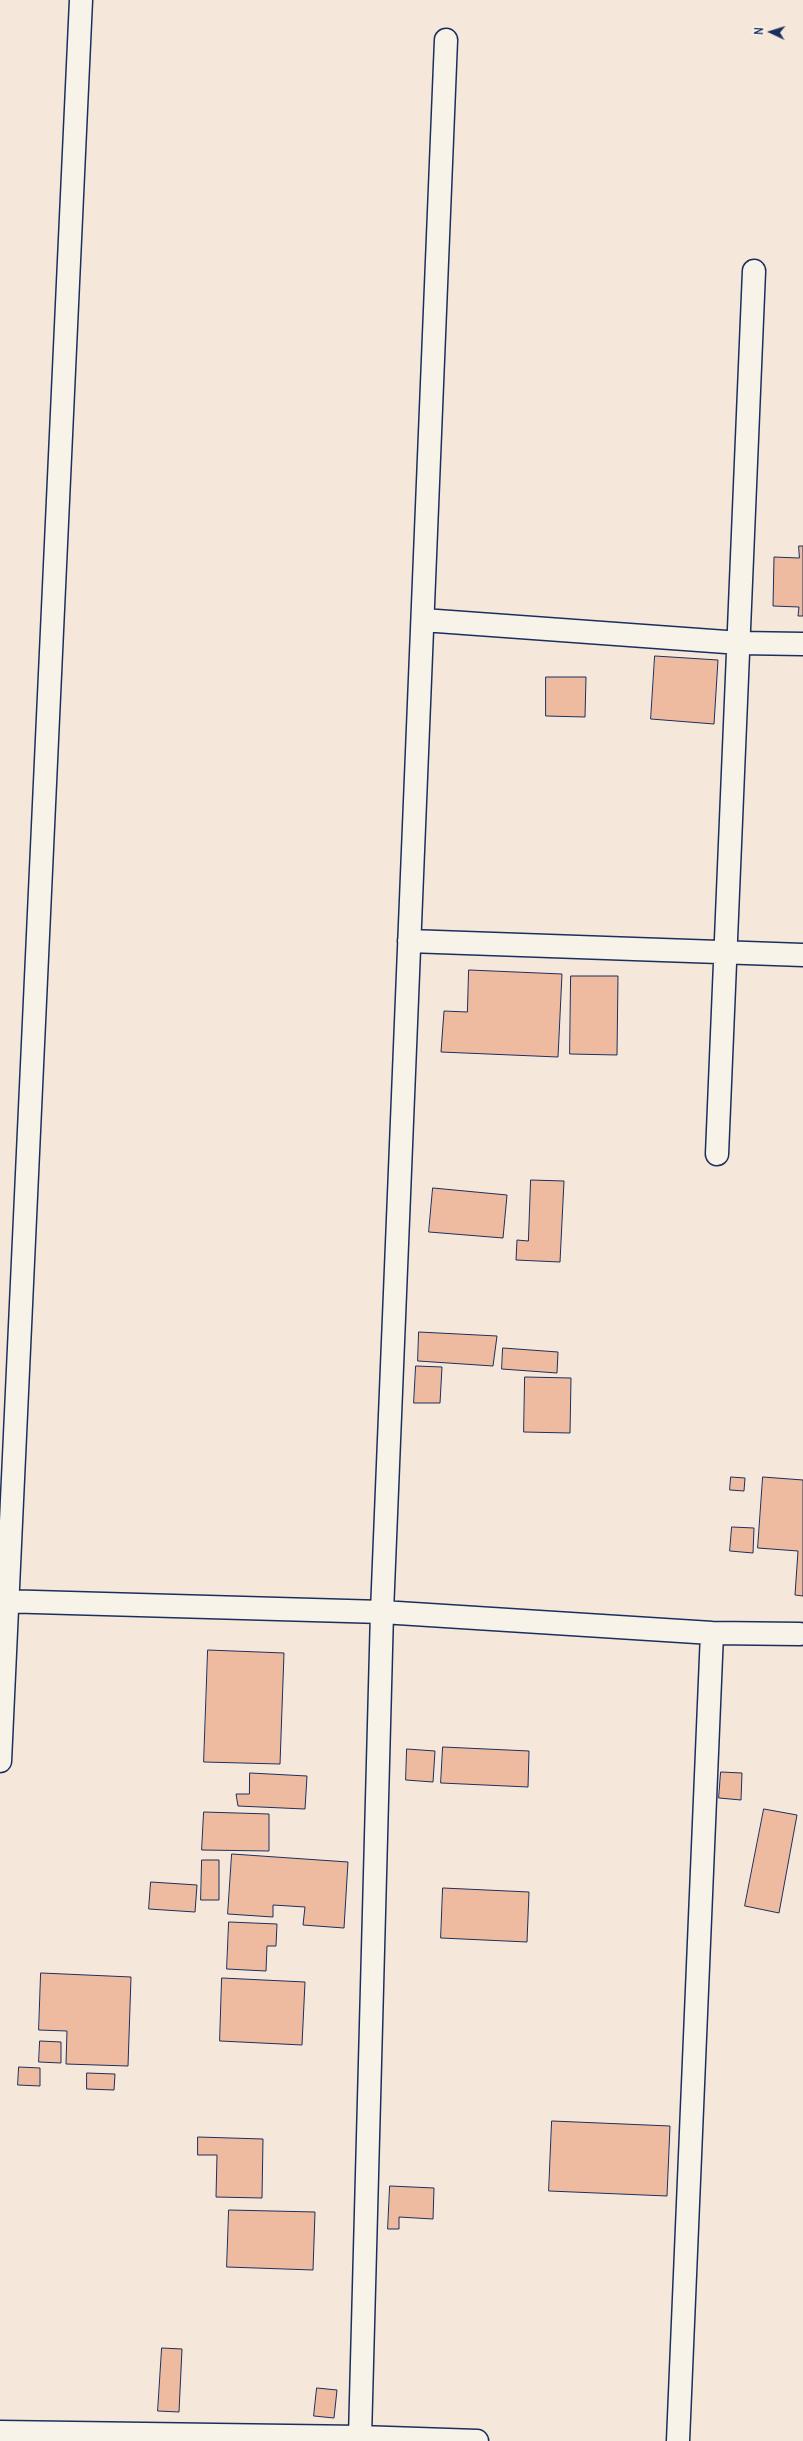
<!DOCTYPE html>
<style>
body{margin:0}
#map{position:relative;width:803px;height:2441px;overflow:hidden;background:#f5e8da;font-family:Delius,sans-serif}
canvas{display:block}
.north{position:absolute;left:751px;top:12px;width:40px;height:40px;-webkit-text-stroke:3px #f7f3e8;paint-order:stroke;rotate:274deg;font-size:11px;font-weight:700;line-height:16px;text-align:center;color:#1b2f5e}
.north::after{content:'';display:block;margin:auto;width:14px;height:18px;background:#1b2f5e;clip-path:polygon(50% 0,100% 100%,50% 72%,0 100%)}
</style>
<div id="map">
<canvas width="803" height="2441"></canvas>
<div class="north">N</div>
</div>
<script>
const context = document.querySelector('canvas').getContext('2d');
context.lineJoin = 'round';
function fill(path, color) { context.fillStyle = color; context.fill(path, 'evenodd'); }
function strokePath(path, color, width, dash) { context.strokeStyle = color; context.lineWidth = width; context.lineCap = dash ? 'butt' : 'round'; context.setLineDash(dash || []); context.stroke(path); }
const building = new Path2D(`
 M799 546H803V616H798L799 607 773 606 774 557 799 558Z
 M655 656 718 660 714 724 651 719Z
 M546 677H586L585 717 546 716Z
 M469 970 562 974 558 1057 441 1052 444 1011 467 1012Z
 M571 976H618L617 1055 570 1054Z
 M531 1180 564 1181 560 1262 516 1260 517 1240 528 1241Z
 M433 1188 507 1195 503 1238 429 1232Z
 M419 1332 497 1336 493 1366 418 1361Z
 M503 1348 558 1352 557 1373 502 1369Z
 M416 1366 442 1367 440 1403H414Z
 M525 1377 571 1378 570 1433 524 1432Z
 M731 1477 745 1478 744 1491 730 1490Z
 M763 1477 803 1480V1596L795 1595 798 1551 758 1548Z
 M732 1527 754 1528 753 1553 730 1551Z
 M208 1650 284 1653 280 1764 204 1762Z
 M443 1747 529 1751 528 1787 441 1783Z
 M407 1749 435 1751 433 1782 406 1780Z
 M721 1772 742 1773 741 1800 719 1798Z
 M250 1773 307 1776 305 1809 238 1806 236 1794H249Z
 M764 1809 797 1815 779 1913 745 1906Z
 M204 1812 269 1814V1851L202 1850Z
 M232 1854 348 1862 344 1928 303 1925 305 1907 273 1905V1917L228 1914Z
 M202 1860H219V1900H201Z
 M151 1882 197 1885 195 1912 149 1909Z
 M443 1888 529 1892 527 1942 441 1938Z
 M229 1922 277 1924 276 1946H267L266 1971 227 1969Z
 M41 1973 131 1977 128 2066 66 2064 67 2031 39 2030Z
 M222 1978 305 1982 302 2045 220 2041Z
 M40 2041 61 2042V2063L39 2062Z
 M19 2067 40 2068V2086L18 2085Z
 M87 2073 115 2074 114 2090 87 2089Z
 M552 2121 670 2126 667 2196 549 2191Z
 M198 2137 263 2139 262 2198 216 2197 217 2155H198Z
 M390 2186 434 2188 433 2219 399 2217V2229H388Z
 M229 2210 315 2212 313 2270 227 2267Z
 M162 2348 182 2349 179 2412 158 2411Z
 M317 2388 337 2390 334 2418 314 2416Z`);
const minor = new Path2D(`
 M423 620 740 643 803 644
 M409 941 803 955
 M717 1154 754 271
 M0 1601 382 1612 712 1633 800 1634
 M0 1761 81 0
 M0 2432 360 2437 477 2441
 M360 2437 382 1612 446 40
 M678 2441 712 1633`);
fill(building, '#efbba0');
strokePath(building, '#1b2f5e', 1);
strokePath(minor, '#1b2f5e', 25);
strokePath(minor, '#f7f3e8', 22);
</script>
